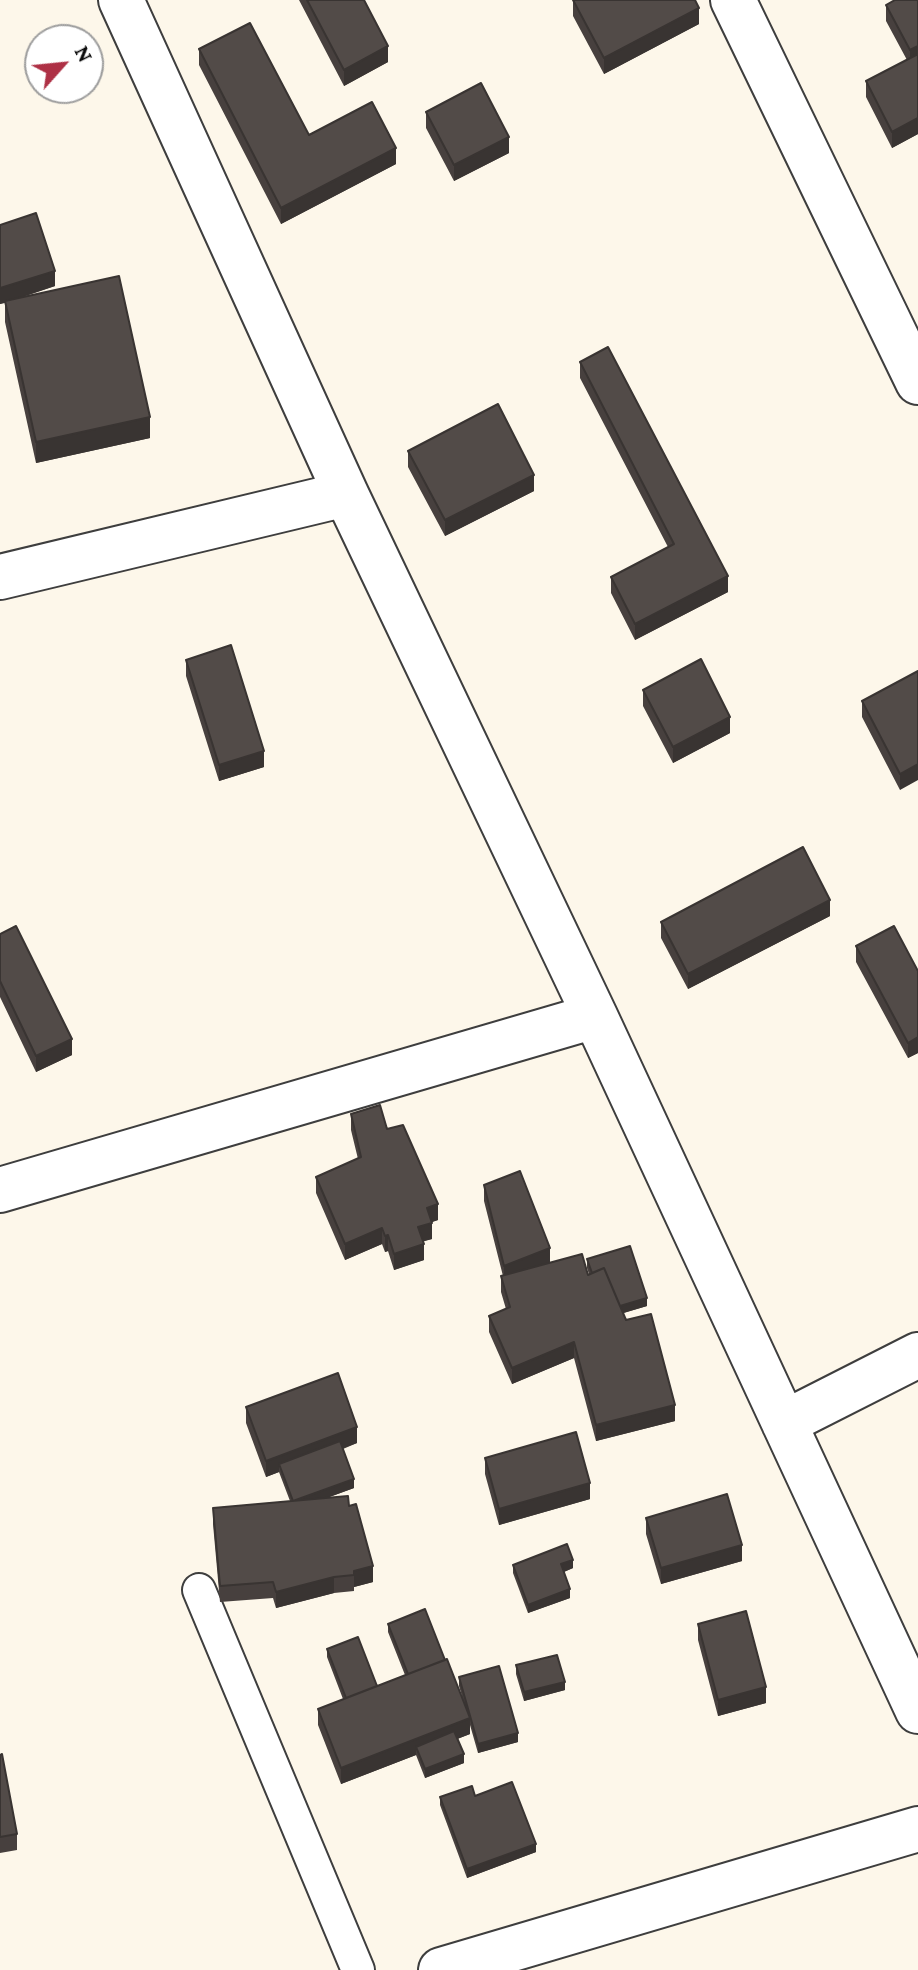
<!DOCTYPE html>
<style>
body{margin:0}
#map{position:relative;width:918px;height:1970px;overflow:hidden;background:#fdf7ea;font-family:"Crimson Pro",serif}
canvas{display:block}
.north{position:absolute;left:24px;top:24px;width:80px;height:80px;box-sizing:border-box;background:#fff;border:2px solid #9d9d9d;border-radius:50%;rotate:63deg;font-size:22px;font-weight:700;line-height:32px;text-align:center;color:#0b0b0b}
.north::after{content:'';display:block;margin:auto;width:28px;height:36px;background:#ae3045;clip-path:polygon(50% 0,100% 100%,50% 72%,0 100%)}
</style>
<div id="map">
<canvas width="918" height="1970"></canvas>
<div class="north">N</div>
</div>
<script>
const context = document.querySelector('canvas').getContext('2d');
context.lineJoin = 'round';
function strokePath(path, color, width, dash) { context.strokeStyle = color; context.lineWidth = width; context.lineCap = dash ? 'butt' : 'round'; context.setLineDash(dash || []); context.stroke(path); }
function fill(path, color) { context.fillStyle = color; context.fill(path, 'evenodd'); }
const lane = new Path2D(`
 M199 1590 358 1970`);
const street = new Path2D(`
 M121 0 346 494 595 1016 918 1711
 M733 0 918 382
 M0 577 346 494
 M0 1190 595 1016
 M784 1423 918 1355
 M441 1970 918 1829`);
const wall = new Path2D(`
 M299 0H364L388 62 344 86Z
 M573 0 699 24 604 74 573 16Z
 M918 0V134L892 148 866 97V81L907 60 886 21V5Z
 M199 49 309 135 396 164 281 224 199 65Z
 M426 112 509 153 454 181 426 128Z
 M0 225 55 286 23 297 150 438 36 463 5 322V303L0 304Z
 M580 362 728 592 635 640 611 593V577L668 547 580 378Z
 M408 451 534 491 445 536 408 467Z
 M186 660 264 767 219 781 186 676Z
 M918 671 900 790 862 717V701Z
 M643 690 730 733 673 763 643 706Z
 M830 916 688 989 661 938V922Z
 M0 934 72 1055 36 1072 0 997Z
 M856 946 918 971V1053L908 1058 856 962Z
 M351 1114 387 1129 438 1220 431 1222 432 1239 423 1241 424 1260 394 1270 388 1251 385 1252 382 1244 345 1260 316 1193V1177L358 1159 351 1130Z
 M484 1185 550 1263 588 1275 589 1274 587 1268V1259L647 1306 623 1313 675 1421 596 1441 574 1358 512 1384 489 1332V1316L506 1309 501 1292V1276H503L484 1201Z
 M246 1407 357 1443 343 1449 354 1488 327 1498 349 1506 373 1582 354 1587V1591L334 1593 276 1608 273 1598 220 1602 213 1524V1508L290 1501 279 1472 266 1477 246 1423Z
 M485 1458 590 1499 499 1525 485 1474Z
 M646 1518 742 1561 661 1584 646 1534Z
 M513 1565 573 1568 564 1572 570 1598 528 1613 513 1573Z
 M388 1624 445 1660 463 1700 459 1686V1677L518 1742 478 1753 470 1725V1734L457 1739 464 1763 425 1778 416 1755 341 1784 318 1725V1709L343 1699 327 1657V1649L377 1686 405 1675 388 1632Z
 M698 1624 766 1703 718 1716 698 1640Z
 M516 1665 565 1690 524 1701 516 1674Z
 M0 1755 17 1834V1850L0 1853Z
 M475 1796 536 1852 467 1878 440 1805V1797Z`);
const shadedWall = new Path2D(`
 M699 8V24L604 74V58Z
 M388 46V62L344 86V70Z
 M918 46V62L910 66V50Z
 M918 118V134L892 148V132Z
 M509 137V153L454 181V165Z
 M396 148V164L281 224V208Z
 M55 271V286L0 304V288Z
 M150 417V438L36 463V442Z
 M534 475V491L445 536V520Z
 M728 576V592L635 640V624Z
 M730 717V733L673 763V747Z
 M264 751V767L219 781V765Z
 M918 764V780L900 790V774Z
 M830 900V916L688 989V974Z
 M918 1037V1053L908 1058V1043Z
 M72 1039V1055L36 1072V1056Z
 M438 1204V1220L427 1224V1208Z
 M432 1223V1239L418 1243V1227Z
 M382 1228V1244L345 1260V1244Z
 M388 1235V1251L385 1252V1236Z
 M424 1244V1260L394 1270V1254Z
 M550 1248V1264L504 1282V1266Z
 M647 1298V1306L617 1315V1307Z
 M574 1342V1358L512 1384V1368Z
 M675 1405V1421L596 1441V1425Z
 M357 1427V1443L282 1471 279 1464V1472L266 1477V1461Z
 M354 1479V1488L293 1510V1502Z
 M590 1483V1499L499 1525V1509Z
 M742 1545V1561L661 1584V1568Z
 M573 1560V1568L561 1573V1564Z
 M373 1566V1582L354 1587V1571Z
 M334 1577V1593L276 1608V1592Z
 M570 1589V1598L528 1613V1605Z
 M565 1682V1690L524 1701V1692Z
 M766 1687V1703L718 1716V1700Z
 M470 1718V1734L419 1754 416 1747V1755L341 1784V1768Z
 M518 1733V1742L478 1753V1744Z
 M464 1754V1763L425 1778V1769Z
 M536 1844V1852L467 1878V1869Z`);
const building = new Path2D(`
 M307 0H364L388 46 344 70Z
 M573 0H695L699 8 604 58Z
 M895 0H918V46L910 50 886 5Z
 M250 23 309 135 372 102 396 148 281 208 199 49Z
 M918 54V118L892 132 866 81Z
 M481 83 509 137 454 165 426 112Z
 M36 213 55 271 0 288V225Z
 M119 276 150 417 36 442 5 301Z
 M608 347 728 576 635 624 611 577 674 544 580 362Z
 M498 404 534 475 445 520 408 451Z
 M231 645 264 751 219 765 186 660Z
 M701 659 730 717 673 747 643 690Z
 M918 671V764L900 774 862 701Z
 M803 847 830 900 688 974 661 922Z
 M16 926 72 1039 36 1056 0 981V934Z
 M894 926 918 971V1037L908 1043 856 946Z
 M380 1105 387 1129 403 1125 438 1204 427 1208 432 1223 418 1227 424 1244 394 1254 388 1235 385 1236 382 1228 345 1244 316 1177 361 1157 351 1114Z
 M520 1171 550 1248 504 1266 484 1185Z
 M630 1246 647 1298 620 1306 604 1268 592 1273 587 1259Z
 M582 1254 588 1275 604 1268 626 1320 651 1314 675 1405 596 1425 574 1342 512 1368 489 1316 510 1307 501 1276Z
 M338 1373 357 1427 266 1461 246 1407Z
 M576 1432 590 1483 499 1509 485 1458Z
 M340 1441 354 1479 293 1501 279 1464Z
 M727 1494 742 1545 661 1568 646 1518Z
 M348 1496 349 1506 356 1504 373 1566 354 1571V1575L334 1577 276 1592 273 1582 220 1586 213 1508Z
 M567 1544 573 1560 561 1564 570 1589 528 1605 513 1565Z
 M425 1609 445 1660 408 1674 388 1624Z
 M746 1611 766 1687 718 1700 698 1624Z
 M358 1637 377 1686 346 1698 327 1649Z
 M557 1655 565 1682 524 1692 516 1665Z
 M447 1659 470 1718 341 1768 318 1709Z
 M499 1666 518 1733 478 1744 459 1677Z
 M454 1731 464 1754 425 1769 416 1747Z
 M2 1754 17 1834 0 1837V1755Z
 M512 1782 536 1844 467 1869 440 1797 472 1786 475 1796Z`);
strokePath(lane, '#3e3e3e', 36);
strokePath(street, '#3e3e3e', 48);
strokePath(lane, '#fff', 32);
strokePath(street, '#fff', 44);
fill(wall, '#47403e');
fill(shadedWall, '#393432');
fill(building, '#524b48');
strokePath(building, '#393432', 2);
</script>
